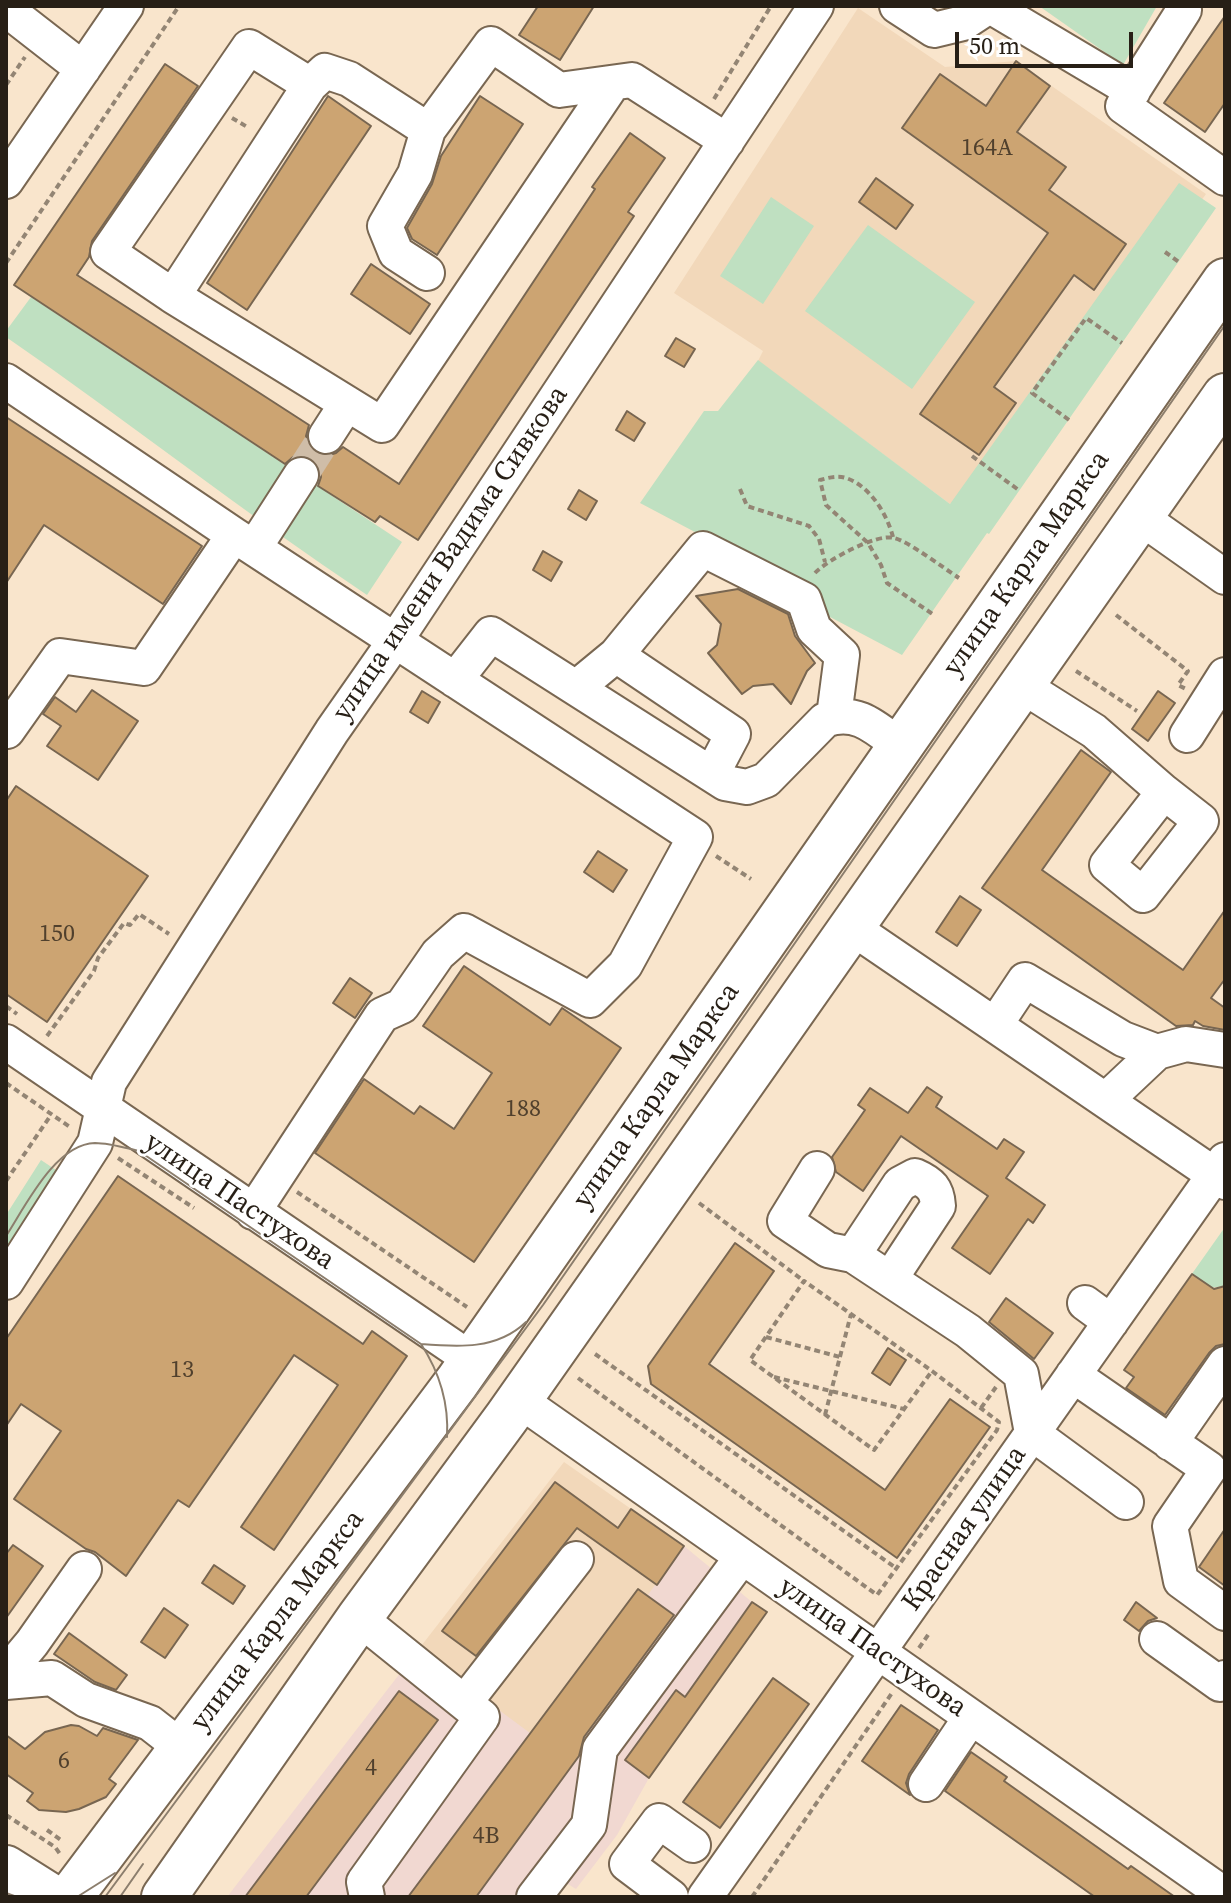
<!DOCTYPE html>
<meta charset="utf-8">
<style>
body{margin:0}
#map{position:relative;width:1231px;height:1903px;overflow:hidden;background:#f9e5cc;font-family:"Source Serif 4",serif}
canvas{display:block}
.frame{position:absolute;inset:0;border:8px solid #271f16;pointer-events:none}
.scale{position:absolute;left:955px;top:32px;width:178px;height:36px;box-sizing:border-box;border:4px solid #271f16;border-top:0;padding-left:10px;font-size:24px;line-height:28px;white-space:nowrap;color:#271f16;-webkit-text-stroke:6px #fff;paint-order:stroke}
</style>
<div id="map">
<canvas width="1231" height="1903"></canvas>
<div class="frame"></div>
<div class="scale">50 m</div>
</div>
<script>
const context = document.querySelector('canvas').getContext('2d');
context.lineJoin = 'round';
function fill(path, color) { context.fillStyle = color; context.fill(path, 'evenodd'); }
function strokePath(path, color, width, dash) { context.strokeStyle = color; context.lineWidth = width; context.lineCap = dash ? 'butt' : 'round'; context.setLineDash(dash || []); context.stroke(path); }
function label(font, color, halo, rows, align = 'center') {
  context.font = font + ' "Source Serif 4",serif'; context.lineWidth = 6; context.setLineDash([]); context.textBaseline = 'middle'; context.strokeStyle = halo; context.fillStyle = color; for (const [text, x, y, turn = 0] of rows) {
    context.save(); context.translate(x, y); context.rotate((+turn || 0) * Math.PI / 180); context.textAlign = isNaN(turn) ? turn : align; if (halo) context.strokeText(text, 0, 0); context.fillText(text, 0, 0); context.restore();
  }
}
const industrial = new Path2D(`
 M684 1546 752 1602 686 1695 701 1707 649 1778 617 1835 576 1889 558 1878 543 1897H227L418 1650 629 1602 637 1608Z`);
const built = new Path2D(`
 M858 8 945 67 1016 61 1206 194 1002 478 950 504 758 361 763 351 674 293Z
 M564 1462 684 1546 647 1596 628 1602 530 1733 418 1650Z`);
const green = new Path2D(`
 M1039 6H1157L1123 65Z
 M1179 183 1216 208 989 534 987 533 902 655 813 608 814 595 640 503 704 411H718L758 360 950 504Z
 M771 197 814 226 763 304 720 276Z
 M868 225 975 302 912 389 805 311Z
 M31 297 402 542 367 595C244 513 128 421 6 337V331Z
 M41 1160 59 1172 6 1254V1215Z
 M1225 1227V1286L1194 1290 1134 1377 1124 1370Z`);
const building = new Path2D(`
 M538 6H594L560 60 519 35Z
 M1225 16V103L1205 132 1164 103Z
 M1016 61 1050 86 1017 132 1066 167 1049 190 1126 244 1094 290 1074 275 994 387 1016 403 979 455 920 414 1048 233 902 128 940 74 986 106Z
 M165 64 198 86 92 241 89 257 77 275 309 425 306 436 308 444 315 452 326 456 336 453 343 447 399 484 595 189 592 187 630 133 665 158 628 212 634 216 418 540 380 516 375 522 318 486 321 477 319 467 311 458 301 455 293 457 285 464 14 285Z
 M328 96 371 126 247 310 207 283Z
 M480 96 523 124 437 255 412 239 407 228 432 184 441 156Z
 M876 178 913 205 896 229 859 202Z
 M371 264 430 304 410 334 351 294Z
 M676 338 695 349 684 367 665 356Z
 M627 411 645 423 634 441 616 430Z
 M6 417 202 546 163 604 44 525 6 583Z
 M579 490 597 501 586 520 568 509Z
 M543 551 562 562 551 581 533 570Z
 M738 589 788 614 795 636 815 663 807 671 791 704 773 684 753 686 742 694 708 653 717 645 721 624 696 596Z
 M92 690 138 721 98 780 47 746 61 726 43 714 55 697 76 712Z
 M422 691 440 702 428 723 410 712Z
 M1158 691 1175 703 1148 741 1132 729Z
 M1081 750 1111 772 1042 870 1183 970 1225 910V979L1211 998 1225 1008V1030L1203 1026 1195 1021 1193 1025 1176 1026 982 888Z
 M16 786 148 876 47 1022 6 994V801Z
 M598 851 627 870 613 892 584 872Z
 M960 896 981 910 957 946 936 932Z
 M464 966 550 1025 562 1008 621 1048 474 1262 315 1153 364 1079 414 1114 420 1106 454 1129 492 1073 423 1026Z
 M350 978 372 993 355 1018 333 1003Z
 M927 1087 942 1097 936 1107 997 1149 1004 1139 1024 1152 1006 1178 1045 1205 1033 1223 1028 1219 990 1274 952 1248 988 1196 901 1136 863 1191 836 1172 832 1157 865 1110 858 1105 870 1088 908 1113Z
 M118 1176 363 1344 372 1331 407 1356 274 1550 241 1527 338 1385 294 1355 189 1507 178 1500 126 1576 95 1552 86 1549 14 1499 61 1431 21 1404 6 1426V1339Z
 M735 1243 774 1271 709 1364 885 1490 950 1399 990 1427 897 1558 651 1384 648 1366Z
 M1192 1274 1214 1289 1225 1286V1344L1216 1346 1209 1353 1165 1415 1126 1388 1134 1377 1124 1370Z
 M1006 1298 1053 1333 1034 1359 989 1322Z
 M888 1348 906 1360 890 1385 872 1373Z
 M555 1482 618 1528 631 1509 684 1546 657 1585 577 1528 476 1656 442 1631Z
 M1225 1529V1586L1199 1567Z
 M13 1545 43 1566 6 1618V1554Z
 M214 1565 245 1586 233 1604 202 1583Z
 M638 1589 674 1615 584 1737 579 1756 476 1897H408Z
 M752 1602 767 1612 649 1778 625 1760 676 1690 685 1697Z
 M1136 1602 1157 1618 1148 1621 1139 1631 1124 1620Z
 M164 1608 188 1625 165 1658 141 1642Z
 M69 1633 127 1675 116 1690 95 1682 54 1654Z
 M773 1678 809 1704 720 1828 683 1802Z
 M399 1691 438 1720 306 1897H245Z
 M901 1705 938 1730 909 1774 906 1783 910 1795 862 1761Z
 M71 1725 79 1726 97 1736 103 1728 138 1740 109 1779 116 1784 106 1797 79 1809 66 1812 39 1810 27 1801 33 1793 6 1774V1735L25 1749 45 1732Z
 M971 1752 1007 1777 1004 1781 1128 1869 1131 1866 1175 1897H1095L945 1791Z`);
const minorTunnel = new Path2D(`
 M301 475 326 436`);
const path = new Path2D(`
 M6 85 25 57
 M714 99 771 6
 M232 118 249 128
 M1165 252 1179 262
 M6 263 179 6
 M1069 420 1032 393 1086 318 1122 343
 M972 456 1020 491
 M740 489 747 506 809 526 819 539 825 562
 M893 537C887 514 870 486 846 478 837 475 828 478 820 480L826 505 868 543 881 565 887 583 934 615
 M815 573C827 560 877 533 894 538 908 541 945 569 959 578
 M1116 615 1188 671 1178 685 1186 689
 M1076 671 1137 711
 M716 856 751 879
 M6 1006 17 1014
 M47 1036 94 971 98 958 124 923 130 925 139 914 169 934
 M6 1083 70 1127
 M118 1158 194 1208
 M6 1181 51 1115
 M297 1192 467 1307
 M699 1203 804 1281
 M766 1337 840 1357
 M595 1354 896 1568
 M774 1377 904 1409
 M578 1378 877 1595 997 1430 999 1422 932 1371 804 1281 750 1360 874 1450 932 1371
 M981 1408 996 1387
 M825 1415 851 1314
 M919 1648 930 1632
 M6 1815 55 1847 60 1854
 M47 1830 61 1840
 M752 1897 892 1693`);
const minor = new Path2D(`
 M897 6 934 30 963 23 989 6
 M990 6 1133 91
 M1183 6 1184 10 1123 106 1225 178
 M6 9 83 69
 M310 85 249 47 108 252 173 296 310 85 325 71 349 79 428 130 491 44 559 90 632 80 727 141
 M6 181 126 6
 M427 273 396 253 385 226 415 174 428 130
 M173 296 382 425 613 83
 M6 381 234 535 695 837 625 965 590 1000 464 931 438 954 402 1006 382 1015 253 1212
 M326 436 346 405
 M1140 517 1225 577
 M254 548 301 475
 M616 655 703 549 804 600 814 629 842 655 834 716
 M455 680 491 634 725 783 747 787 766 780 825 720C856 708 876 728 900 746
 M1021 685 1094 731 1164 792 1107 865 1143 895 1201 821 1164 792
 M576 688 616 655 733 734 712 774
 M7 731 60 656 144 668 234 535
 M1187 735 1225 675
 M851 927 1225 1182
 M995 1025 1025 980 1123 1039 1157 1052 1186 1044 1225 1050
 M6 1042 472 1360
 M1106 1100 1157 1052
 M817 1169 785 1221 828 1250 853 1255 968 1331 1021 1374 1032 1433 1126 1502
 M853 1255 900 1184 915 1176C931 1183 937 1189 938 1206L890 1279
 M6 1282 95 1143 109 1082 332 731 395 641 816 6
 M1085 1303 1111 1322
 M1073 1375 1209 1469 1170 1526 1181 1581 1225 1613
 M519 1400 1225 1895
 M1170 1443 1225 1364
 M359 1618 482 1717 364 1882 367 1897
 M1157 1639 1220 1684 1225 1678
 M6 1674 32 1643 84 1569
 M6 1682 52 1678 86 1700 150 1723 182 1748
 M465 1702 576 1559
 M926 1784 971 1717
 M534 1897 589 1825 600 1749 742 1557
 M671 1897 627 1864 659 1821 693 1845
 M705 1897 1225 1160`);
const major = new Path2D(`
 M6 1868 52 1897
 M70 1897 457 1382 1225 281
 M164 1897 359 1618 507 1417 1225 396`);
const tram = new Path2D(`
 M6 1236C25 1207 55 1144 95 1143 109 1143 126 1148 139 1151L421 1344C440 1373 449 1402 447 1437
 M421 1344C458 1347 497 1350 526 1322
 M6 1893 17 1897
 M77 1897 115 1873
 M105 1897 543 1305 1225 325
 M120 1897 143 1864`);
const numberNames = [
 ["164А",987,149],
 ["150",57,935],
 ["188",523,1110],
 ["13",182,1371],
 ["6",64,1762],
 ["4",371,1769],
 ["4В",486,1837]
];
const streetNames = [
 ["улица имени Вадима Сивкова",451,554,-56],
 ["улица Карла Маркса",1027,564,-55],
 ["улица Карла Маркса",657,1096,-55],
 ["улица Пастухова",239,1202,34],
 ["Красная улица",965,1529,-55],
 ["улица Карла Маркса",278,1621,-53],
 ["улица Пастухова",872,1648,35]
];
fill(industrial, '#f1d8d1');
fill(built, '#f2d8ba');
fill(green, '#bfe0c1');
fill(building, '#cca472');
strokePath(building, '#786651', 2);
strokePath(minorTunnel, '#cfbda8', 34, [34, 17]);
strokePath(minor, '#796752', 38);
strokePath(major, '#796752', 48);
strokePath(path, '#938574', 4, [6, 4]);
strokePath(minor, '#fff', 34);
strokePath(major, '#fff', 44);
strokePath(tram, '#8c7e6d', 2);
label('24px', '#50402d', null, numberNames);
label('28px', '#271f16', '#fff', streetNames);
</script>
